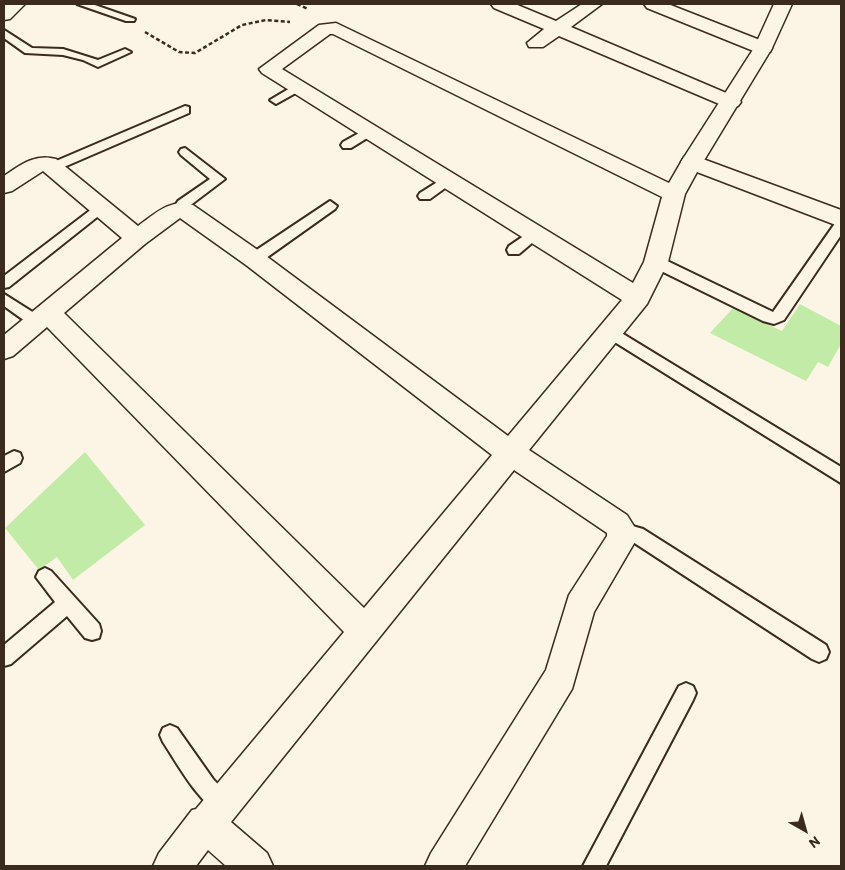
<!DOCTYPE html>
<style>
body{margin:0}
#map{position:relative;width:845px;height:870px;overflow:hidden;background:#fcf5e5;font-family:Itim,sans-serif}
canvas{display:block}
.frame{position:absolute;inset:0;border:5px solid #3b2a1e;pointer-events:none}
.north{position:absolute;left:780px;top:805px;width:50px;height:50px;-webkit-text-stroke:4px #fcf5e5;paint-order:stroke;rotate:142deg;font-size:14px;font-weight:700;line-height:20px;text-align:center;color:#3b2a1e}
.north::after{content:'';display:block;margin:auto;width:18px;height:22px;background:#3b2a1e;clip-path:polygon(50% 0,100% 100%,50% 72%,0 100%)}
</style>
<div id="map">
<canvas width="845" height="870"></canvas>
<div class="frame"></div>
<div class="north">N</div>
</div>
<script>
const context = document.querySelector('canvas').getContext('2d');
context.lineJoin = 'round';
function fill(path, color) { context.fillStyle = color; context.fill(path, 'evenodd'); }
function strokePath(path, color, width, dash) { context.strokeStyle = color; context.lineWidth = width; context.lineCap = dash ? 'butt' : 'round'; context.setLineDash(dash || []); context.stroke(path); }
const green = new Path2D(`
 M800 304 841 326V344L828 367 818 362 806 381 710 333 733 308 782 331Z
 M85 452 145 525 73 580 57 557 39 570 5 528Z`);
const path = new Path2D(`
 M297 4 308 9
 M145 32 179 52 195 53 242 25 266 20 290 22`);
const service = new Path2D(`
 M77 4H92L135 19 134 21H126Z
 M4 30 32 48 63 49 98 60 125 49 131 52 98 67 83 60 63 55 25 53 4 38Z
 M297 84 301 86V90L276 104 270 100Z
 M185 106 189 107V113L57 170 53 171 47 167 49 164Z
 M368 128 372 129 374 132 372 135 351 148H343L341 145 343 142Z
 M185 148 225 179 188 207 185 212 180 214 173 209 178 201 210 179 181 155 179 152 181 149Z
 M447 176 453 180 452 183 430 199H420L418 196 420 193Z
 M330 201 337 206 335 209 259 263H249L247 259 249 255Z
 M101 202 106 204 108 207 106 210 9 287 4 288V276Z
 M841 220V235L784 320 774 324 763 321 651 266 649 262 651 258H661L773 312 836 222Z
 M534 229 539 231 541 234 539 237 519 254H509L507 250 509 246Z
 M4 294 42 318 44 322 42 326H32L4 306Z
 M610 326 841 467V483L605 336 603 332 605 328Z
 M14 451 20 453 22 458 20 463 4 472V456Z
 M622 523 643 529 826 645 829 652 826 659 819 662 812 659 633 542 616 537 613 531 616 525Z
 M45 568 51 571 99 624 101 631 99 638 92 640 85 638 67 616 11 664 4 666V645L55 602 36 577 39 571Z
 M686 683 693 686 696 693 693 700 606 866H583L679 686Z
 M170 725 177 728 213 779 229 796 233 803 229 810 222 814C199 804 177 763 163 742L160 735 163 728Z`);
const minor = new Path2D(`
 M6 4H25L10 19 4 20V6Z
 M491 4H515L556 21 582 4H602L571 27 738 98 741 102 738 106 731 108 724 106 559 36 543 47H529L527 43 544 29 494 8Z
 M644 4H668L770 44 772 48 770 52H756L647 8Z
 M336 23 669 183 684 157 692 155 841 210V227L697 172 685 194 668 262 647 304 529 450 627 515 637 531 636 540 594 612 572 689 465 866H425L431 853 546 670 569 595 607 536V533L514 470 231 822 267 853 273 866H226L208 850 196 866H153L159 853 192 810 196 809 344 632 47 327 13 356 4 359V335L122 238 43 171 12 191 4 193V176C20 165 35 153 56 159L138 226C155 214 170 198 193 205L262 253 508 436 622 300 262 73 259 69 319 25ZM330 34H333L662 197 644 262 633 283 282 69ZM180 218 246 265 492 455 364 608 64 313 145 244Z`);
const tertiary = new Path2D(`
 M774 4H792L772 48 700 167 692 169 684 167 681 162 754 48Z`);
fill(green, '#c1eba7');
strokePath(service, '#3b2a1e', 4);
strokePath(minor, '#3b2a1e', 3);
strokePath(tertiary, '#3b2a1e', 3);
strokePath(path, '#3b2a1e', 2.5, [4, 2.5]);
fill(service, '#fcf5e5');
fill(minor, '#fcf5e5');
fill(tertiary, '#fcf5e5');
</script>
